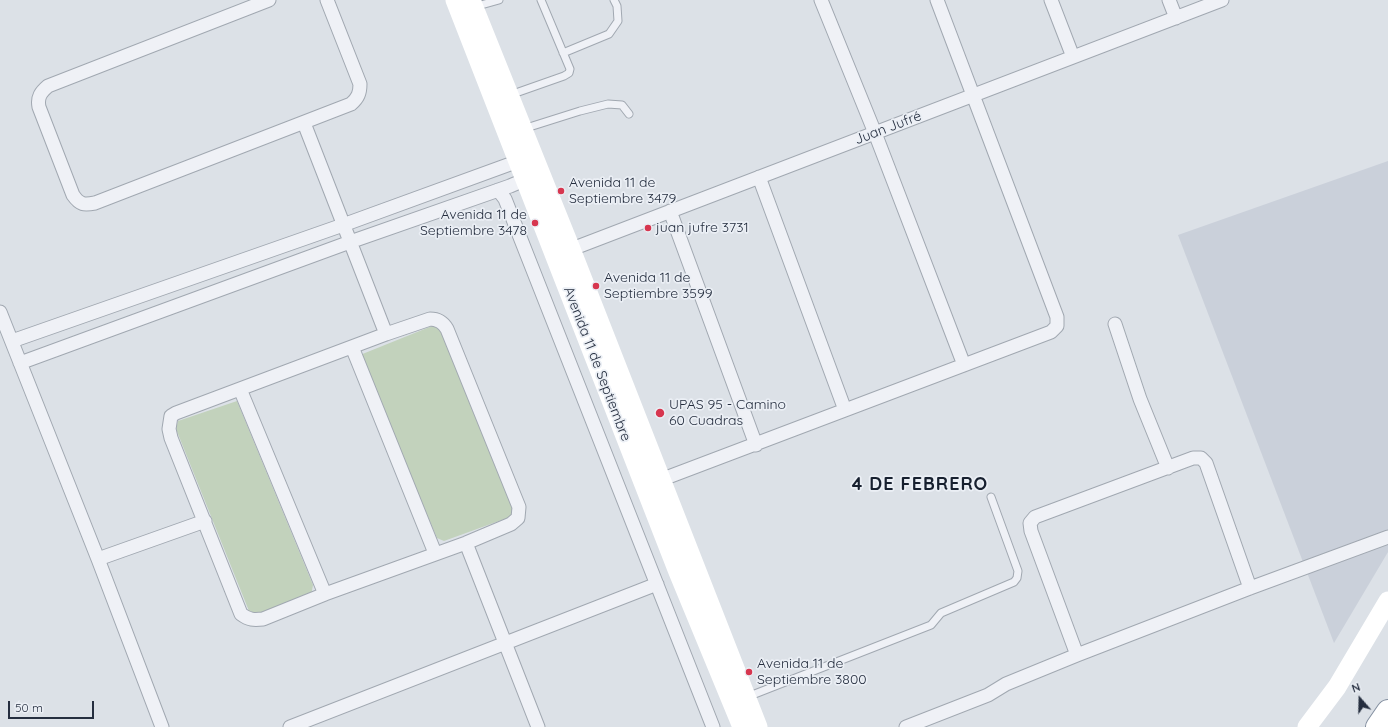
<!DOCTYPE html>
<meta charset="utf-8">
<style>
body{margin:0}
#map{position:relative;width:1388px;height:727px;overflow:hidden;background:#dce1e7;font-family:Quicksand,sans-serif}
canvas{display:block}
.north{position:absolute;left:1340px;top:679px;width:40px;height:40px;-webkit-text-stroke:3px #ebeff5;paint-order:stroke;rotate:340deg;font-size:11px;font-weight:700;line-height:16px;text-align:center;color:#252e3f}
.north::after{content:'';display:block;margin:auto;width:14px;height:18px;background:#252e3f;clip-path:polygon(50% 0,100% 100%,50% 72%,0 100%)}
.scale{position:absolute;left:8px;top:701px;width:86px;height:18px;box-sizing:border-box;border:2px solid #252e3f;border-top:0;padding-left:5px;font-size:12px;line-height:14px;white-space:nowrap;color:#252e3f;-webkit-text-stroke:3px #ebeff5;paint-order:stroke}
</style>
<div id="map">
<canvas width="1388" height="727"></canvas>
<div class="north">N</div>
<div class="scale">50 m</div>
</div>
<script>
const context = document.querySelector('canvas').getContext('2d');
context.lineJoin = 'round';
function fill(path, color) { context.fillStyle = color; context.fill(path, 'evenodd'); }
function strokePath(path, color, width, dash) { context.strokeStyle = color; context.lineWidth = width; context.lineCap = dash ? 'butt' : 'round'; context.setLineDash(dash || []); context.stroke(path); }
function label(font, color, halo, rows, align = 'center') {
  context.font = font + ' Quicksand,sans-serif'; context.lineWidth = 3.5; context.setLineDash([]); context.textBaseline = 'middle'; context.strokeStyle = halo; context.fillStyle = color; for (const [text, x, y, turn = 0] of rows) {
    context.save(); context.translate(x, y); context.rotate((+turn || 0) * Math.PI / 180); context.textAlign = isNaN(turn) ? turn : align; if (halo) context.strokeText(text, 0, 0); context.fillText(text, 0, 0); context.restore();
  }
}
const built = new Path2D(`
 M1388 161V552L1334 643 1178 235Z`);
const green = new Path2D(`
 M432 326H438L442 331 512 507V513L510 517 444 541 437 538 360 355Z
 M237 401 313 585 311 596 259 614 249 611 176 429 178 421Z`);
const lane = new Path2D(`
 M474 7 499 0
 M563 53 609 34 618 21 617 6 614 0
 M510 95 564 76 569 73 570 69 541 0
 M523 129 580 111 608 104 622 105 629 114
 M747 697 931 625 941 613 1014 582 1017 578 1018 571 991 497`);
const street = new Path2D(`
 M269 0 48 86C41 92 37 97 39 107L73 195C80 205 84 205 95 203L351 104C358 98 360 93 360 84L327 0
 M821 0 875 133 964 365
 M1051 0 1073 57
 M1169 0 1176 18
 M304 123 386 334
 M759 177 845 410
 M498 190 505 199 713 727
 M670 211 756 445
 M564 252 1222 0
 M0 312 98 559 162 727
 M430 319C438 319 443 322 447 329L519 507 518 518 511 524 466 543 325 594 263 619C254 620 249 620 241 614L171 438 169 429 171 416 176 413 386 334Z
 M1115 324 1140 399 1168 468
 M12 341 343 225 524 159
 M352 347 435 553
 M20 363 350 242 510 186 531 177
 M240 389 325 594
 M655 482 1051 332 1057 326V317L937 0
 M466 543 538 727
 M98 559 205 521
 M1077 655 1031 531 1030 523 1035 517 1193 458H1201L1206 463 1250 588
 M290 727 657 584
 M906 727 988 695 1006 684 1077 655 1250 588 1388 537`);
const secondary = new Path2D(`
 M455 0 678 572 742 727
 M471 0 571 249 758 727
 M1307 727 1337 687 1388 601`);
const highway = new Path2D(`
 M1377 727 1388 711`);
const markers = [
 [561,191,4,"#d7364f"],
 [535,223,4,"#d7364f"],
 [648,228,4,"#d7364f"],
 [596,286,4,"#d7364f"],
 [660,413,5,"#d7364f"],
 [749,672,4,"#d7364f"]
];
const streetNames = [
 ["Juan Jufré",888,128,-21],
 ["Avenida 11 de Septiembre",597,364,69]
];
const poiNames = [
 ["Avenida 11 de",569,183],
 ["Septiembre 3479",569,199],
 ["Avenida 11 de",527,215,"right"],
 ["Septiembre 3478",527,231,"right"],
 ["juan jufre 3731",656,228],
 ["Avenida 11 de",604,278],
 ["Septiembre 3599",604,294],
 ["UPAS 95 - Camino",669,405],
 ["60 Cuadras",669,421],
 ["Avenida 11 de",757,664],
 ["Septiembre 3800",757,680]
];
const districtNames = [
 ["4 DE FEBRERO",920,485]
];
fill(built, '#cad0da');
fill(green, '#c2d2bc');
strokePath(lane, '#a1a8b1', 9);
strokePath(street, '#a1a8b1', 15);
strokePath(highway, '#828e9f', 24);
strokePath(lane, '#eff1f6', 7);
strokePath(street, '#eff1f6', 13);
strokePath(secondary, '#fff', 19);
strokePath(highway, '#fff', 22);
for (const [x, y, r, color] of markers) { const dot = new Path2D(); dot.arc(x, y, r, 0, 2 * Math.PI); context.fillStyle = color; context.fill(dot); strokePath(dot, '#ebeff5', 1.5); }
label('14px', '#252e3f', '#ebeff5', streetNames);
label('14px', '#252e3f', '#ebeff5', poiNames, 'left');
context.letterSpacing = '1px';
label('bold 18px', '#17202f', '#ebeff5', districtNames);
context.letterSpacing = '0px';
</script>
